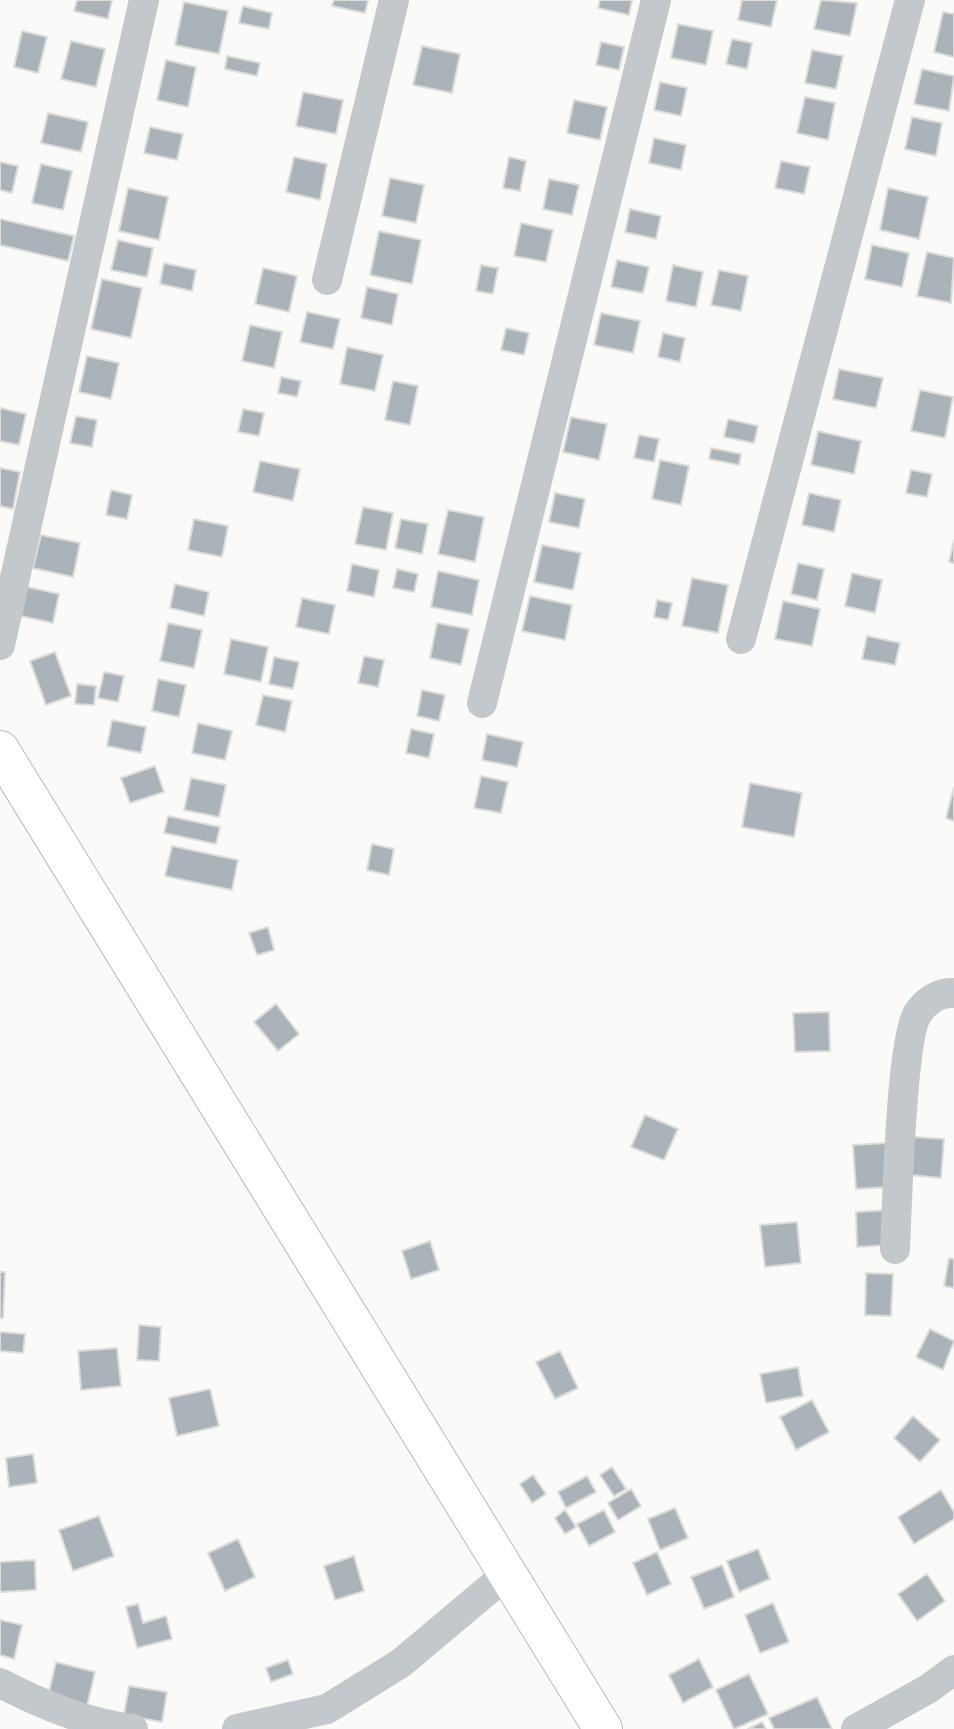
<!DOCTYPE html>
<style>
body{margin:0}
canvas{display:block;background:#fafaf8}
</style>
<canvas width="954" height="1729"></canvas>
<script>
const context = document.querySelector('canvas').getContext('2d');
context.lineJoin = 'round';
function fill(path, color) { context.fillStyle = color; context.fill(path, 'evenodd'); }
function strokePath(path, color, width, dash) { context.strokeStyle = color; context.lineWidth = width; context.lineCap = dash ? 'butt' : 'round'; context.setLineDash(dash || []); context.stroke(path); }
const building = new Path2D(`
 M77 0H112L108 19 74 11Z
 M334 0H368L365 13 332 6Z
 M600 0H632L629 15 598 8Z
 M742 0H777L771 27 738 20Z
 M821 0 857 3 850 36 814 29Z
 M184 2 228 11 219 54 175 45Z
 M243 6 272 13 269 29 239 23Z
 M943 12 954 14V57L934 52Z
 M678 24 713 31 706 65 671 58Z
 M22 31 47 37 38 73 14 67Z
 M732 39 752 43 747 69 726 64Z
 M71 41 105 49 96 87 61 79Z
 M601 42 624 47 619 70 596 65Z
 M422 46 460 54 452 93 413 85Z
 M812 50 843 56 836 89 805 83Z
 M227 56 260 63 257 76 225 69Z
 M166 60 196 67 188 107 157 100Z
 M922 69 954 76 949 111 914 104Z
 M660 82 687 88 681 116 654 110Z
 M303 92 343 100 336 134 296 126Z
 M805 97 835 103 828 140 797 133Z
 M574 100 607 107 600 140 567 133Z
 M48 113 88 122 81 152 41 143Z
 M912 117 942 123 936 156 905 149Z
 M150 127 183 134 177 160 144 153Z
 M654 138 686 145 681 170 649 163Z
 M294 157 327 164 320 200 286 192Z
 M509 157 526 161 520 191 503 188Z
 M781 161 810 167 804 194 775 188Z
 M0 162 18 166 12 193 0 190Z
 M41 164 72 171 63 210 32 203Z
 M390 178 424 185 416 223 382 216Z
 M549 179 579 185 572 215 543 209Z
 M128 188 168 197 159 240 119 231Z
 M888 188 928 197 919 239 880 230Z
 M630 209 661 216 656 239 625 232Z
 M0 219 74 236 68 261 0 245Z
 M521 223 553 230 546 262 514 256Z
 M379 231 421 240 412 284 370 275Z
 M118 240 153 248 147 277 111 270Z
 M872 245 909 253 902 287 865 279Z
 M927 252 954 258 951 303 917 296Z
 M617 260 649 267 643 293 611 287Z
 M164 263 196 270 192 291 160 284Z
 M481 265 498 268 493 294 476 291Z
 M673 265 703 272 696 307 666 301Z
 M263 268 297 276 289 312 255 304Z
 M719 270 748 276 741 311 711 305Z
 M102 279 142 288 131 338 91 329Z
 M367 287 398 294 392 325 361 318Z
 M307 312 340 319 333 349 300 342Z
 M601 313 640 321 633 353 594 345Z
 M250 325 282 332 274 368 242 361Z
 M506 328 529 333 524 355 501 350Z
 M663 333 685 338 680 362 658 357Z
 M347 347 383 355 375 391 340 384Z
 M87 356 119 363 111 399 79 392Z
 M839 369 883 378 876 408 833 399Z
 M281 377 301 381 297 397 278 393Z
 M393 381 418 386 410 425 385 420Z
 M920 390 953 397 945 438 911 431Z
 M0 408 26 414 19 445 0 441Z
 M243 409 264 413 259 436 238 432Z
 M76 416 97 420 92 447 70 443Z
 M571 417 607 424 599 460 563 452Z
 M728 419 758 426 754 443 724 437Z
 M818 431 861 441 854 474 811 465Z
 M639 435 659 439 654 462 634 458Z
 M711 448 741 454 739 465 709 459Z
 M660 460 689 466 681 505 652 499Z
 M260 461 300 469 293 501 253 492Z
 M0 468 20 472 13 509 0 506Z
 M911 470 932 474 927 497 906 493Z
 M111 490 132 495 127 519 106 515Z
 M555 493 585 499 579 528 549 522Z
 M809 493 841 500 834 532 802 525Z
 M363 507 393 513 386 550 355 544Z
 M448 510 484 517 475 562 438 554Z
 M194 519 228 526 222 557 188 550Z
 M401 519 428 524 422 554 395 548Z
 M41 535 80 543 73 577 33 568Z
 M954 540V563L949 562Z
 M542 545 581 553 573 590 534 582Z
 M798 563 824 569 817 600 791 594Z
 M352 564 379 570 374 597 347 591Z
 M397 569 418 574 414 592 393 588Z
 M438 571 479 580 472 615 431 607Z
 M852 573 882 580 875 613 845 606Z
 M692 578 728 585 718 633 682 626Z
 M175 584 209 592 204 616 170 608Z
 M27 587 59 594 53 623 21 616Z
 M530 596 572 605 565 640 522 631Z
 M302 598 335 605 329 634 296 627Z
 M657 600 672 603 668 620 654 617Z
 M783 601 820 609 812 646 775 639Z
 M168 623 202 630 194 668 160 661Z
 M437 623 469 629 461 665 430 658Z
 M867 636 900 643 895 665 862 659Z
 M231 639 268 647 261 682 224 674Z
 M55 652 71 696 46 705 30 661Z
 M364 656 384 660 378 687 358 683Z
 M274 657 299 662 293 689 269 684Z
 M104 672 124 676 118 702 98 698Z
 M158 679 186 685 179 717 152 711Z
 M77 684 96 686 94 705 75 704Z
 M422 690 445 695 439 721 417 716Z
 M263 695 292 701 285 732 256 725Z
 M112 720 146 727 141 753 107 746Z
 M198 723 232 731 225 760 192 753Z
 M411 729 434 734 429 758 406 753Z
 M487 734 523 742 517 767 482 760Z
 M155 766 164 792 130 803 121 778Z
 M481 776 508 782 501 813 474 808Z
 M191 778 226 785 219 817 184 810Z
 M750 783 802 793 794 837 742 827Z
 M954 787V821L946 818Z
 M168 816 220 827 216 844 164 833Z
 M372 844 394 849 389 875 367 870Z
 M172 846 238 860 232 890 165 876Z
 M268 927 274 950 257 955 249 933Z
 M276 1004 299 1034 278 1051 254 1022Z
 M829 1012 830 1051 795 1052 793 1013Z
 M645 1115 678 1129 664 1160 631 1147Z
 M914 1137 944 1139 941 1178 911 1175Z
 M888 1143 890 1187 856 1189 853 1145Z
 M889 1210 890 1245 857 1247 856 1212Z
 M797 1222 801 1263 765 1267 760 1225Z
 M430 1241 439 1270 411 1279 402 1251Z
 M949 1258 954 1259V1288L944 1286Z
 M0 1272H5L3 1318H0Z
 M866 1273 893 1274 891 1316 865 1315Z
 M139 1325 161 1327 159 1361 137 1360Z
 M930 1329 954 1341 943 1370 916 1357Z
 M0 1332 25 1334 23 1353 0 1351Z
 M117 1348 121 1386 81 1390 78 1351Z
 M560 1351 578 1388 555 1399 536 1362Z
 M798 1367 803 1396 766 1403 760 1374Z
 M210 1389 219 1426 177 1436 169 1398Z
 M812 1400 829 1432 796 1450 780 1417Z
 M913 1416 940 1440 920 1462 894 1438Z
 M33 1454 37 1483 9 1487 6 1458Z
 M612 1467 626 1489 614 1496 600 1475Z
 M533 1475 546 1494 532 1503 520 1484Z
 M587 1476 596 1492 566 1508 558 1492Z
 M631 1489 641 1506 618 1520 608 1503Z
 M941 1490 954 1512V1519L914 1544 898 1517Z
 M675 1508 688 1538 660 1550 648 1519Z
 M565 1510 576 1527 565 1534 555 1518Z
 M604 1510 615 1532 589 1546 577 1524Z
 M99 1516 114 1556 73 1571 59 1530Z
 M238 1539 255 1577 225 1591 208 1553Z
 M758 1549 770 1579 739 1592 727 1561Z
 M657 1552 671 1584 647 1595 633 1563Z
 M354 1556 364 1591 335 1600 324 1566Z
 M35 1560 36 1590 0 1592V1562Z
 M722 1565 734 1597 704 1609 691 1577Z
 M927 1574 945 1601 917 1621 898 1594Z
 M773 1603 789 1642 760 1653 745 1615Z
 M138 1604 143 1623 166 1616 172 1639 137 1648 126 1607Z
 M0 1620 22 1625 14 1659 0 1655Z
 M699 1659 713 1687 683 1703 669 1675Z
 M288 1660 293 1674 271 1682 266 1668Z
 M56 1662 95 1672 87 1706 48 1696Z
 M749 1674 768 1714 734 1729 716 1690Z
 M129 1686 167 1692 162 1722 124 1715Z
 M817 1697 832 1729H774L769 1718Z
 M762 1722 766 1729H748Z`);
const minor = new Path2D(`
 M327 280 394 0
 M741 639 910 0
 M0 645 144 0
 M482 703 656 0
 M895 1249C897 1209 901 1037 918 1013 926 1001 939 992 954 993
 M0 1683C43 1705 86 1723 133 1729
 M237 1729 327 1709 401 1663 507 1574
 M856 1729 928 1689 954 1670`);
const primary = new Path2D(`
 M0 750 603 1729`);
fill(building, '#aab3b9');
strokePath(building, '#dcdcda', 2);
strokePath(primary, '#b5babe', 40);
strokePath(minor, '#c3c8cc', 30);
strokePath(primary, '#fff', 38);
</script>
